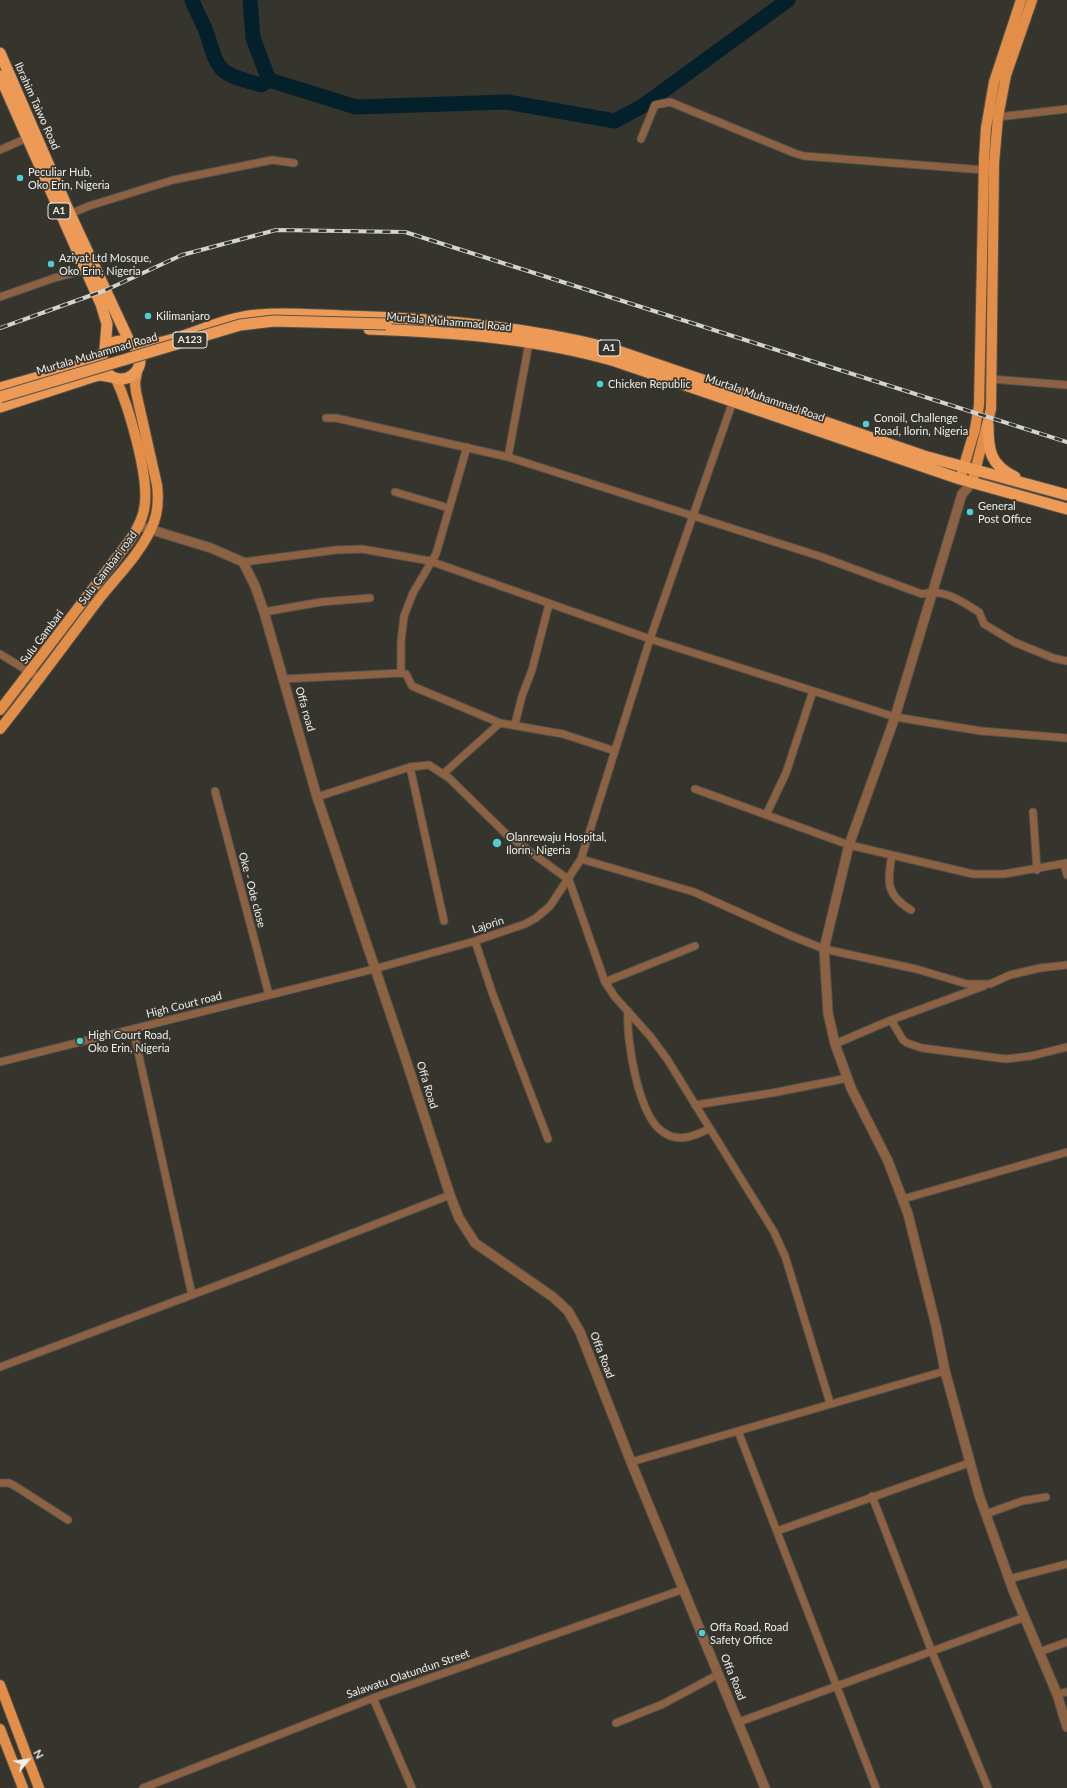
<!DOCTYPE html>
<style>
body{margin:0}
#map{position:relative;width:1067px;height:1788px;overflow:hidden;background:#35342d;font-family:Lato,sans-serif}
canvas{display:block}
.north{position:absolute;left:8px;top:1740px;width:40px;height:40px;-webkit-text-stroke:3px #35342d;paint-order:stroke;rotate:61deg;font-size:11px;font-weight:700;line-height:16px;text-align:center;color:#efeeea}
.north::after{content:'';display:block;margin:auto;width:14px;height:18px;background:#efeeea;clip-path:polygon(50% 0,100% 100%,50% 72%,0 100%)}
</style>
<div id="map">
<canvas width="1067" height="1788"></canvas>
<div class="north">N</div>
</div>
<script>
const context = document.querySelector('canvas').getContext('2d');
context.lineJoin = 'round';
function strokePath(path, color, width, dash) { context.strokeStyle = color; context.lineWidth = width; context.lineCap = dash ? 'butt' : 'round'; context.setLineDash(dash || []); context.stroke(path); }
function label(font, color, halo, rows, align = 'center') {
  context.font = font + ' Lato,sans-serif'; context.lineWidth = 3.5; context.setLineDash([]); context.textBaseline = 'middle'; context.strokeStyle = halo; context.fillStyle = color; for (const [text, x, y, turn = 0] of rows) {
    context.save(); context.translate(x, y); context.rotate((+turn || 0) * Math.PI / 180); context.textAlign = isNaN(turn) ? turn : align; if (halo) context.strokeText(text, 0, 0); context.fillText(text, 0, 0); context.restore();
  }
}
const river = new Path2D(`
 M192 0C196 12 203 22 207 34 211 45 213 59 221 68 229 78 249 81 261 85L269 80 356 107 507 102 615 121 644 105 788 0
 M250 0 253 38 269 80`);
const minor = new Path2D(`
 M998 117 1067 109
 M641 139 655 105 670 102 794 153 804 156 984 170
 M0 150 27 138
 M70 214 89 206 173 180 272 160 294 163
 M0 297 54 278 86 270
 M991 379 1067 385
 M733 401 650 639 581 859 694 892 787 934 824 949 916 969 967 984H990L1010 975 1040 968 1067 965
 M326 418H336L508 457 819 556 922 594C944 588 961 601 979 612L984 624 1014 642 1053 658 1067 661
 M467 447 436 554 413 593 404 616 401 642V673L406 674 412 686 500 723 563 734 615 751
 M508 457 529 343
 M395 492 449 508
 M243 562 336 550 362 549 430 561 650 639 895 717 981 731 1067 738
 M264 612 321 602 370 598
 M0 654 41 679
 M284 679 401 673
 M515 724 522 696 532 670 549 604
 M410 767 444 921
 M443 774 500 723
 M695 789 849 845 973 874H1004L1067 863
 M215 791 269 995
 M317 797 410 767 429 765 449 778 506 834 569 880 605 982 615 997 650 1036 667 1059 774 1232 785 1256 830 1403
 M1033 812 1037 870
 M766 815 786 773 813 691
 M892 855C887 882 886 895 911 910
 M1064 864 1067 875
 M475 941 493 995 548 1139
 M605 982 695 946
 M628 1011C626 1039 638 1116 663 1132 678 1143 694 1136 709 1129
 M891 1020 903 1040 907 1043 922 1048 1006 1059 1031 1056 1067 1047
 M133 1029 192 1295
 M835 1044 891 1020 984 986
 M0 1062 374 969 475 941 525 924 536 918 550 906 581 859
 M695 1105 772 1093 848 1078
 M903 1199 1067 1152
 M0 1367 253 1272 450 1195
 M738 1431 876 1788
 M631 1462 945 1371
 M0 1483H9L15 1486 68 1520
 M872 1496 932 1652 988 1788
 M986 1514 1022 1501 1046 1497
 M777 1531 969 1463
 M1009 1579 1067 1564
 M1039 1652 1067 1642
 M1057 1694 1067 1692
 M373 1698 412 1788
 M739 1722 1025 1617
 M616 1723 663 1704 719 1674
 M143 1788 373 1698 684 1589`);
const tertiary = new Path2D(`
 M972 483 962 494 895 717 849 845 824 949 828 1013 835 1044 851 1088 888 1161 908 1214 936 1326 945 1371 979 1495 1013 1590 1057 1694 1067 1727
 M139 526 211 548 243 562 255 586 264 612 317 797 405 1057 450 1195 459 1218 475 1243 553 1297 568 1311 580 1332 631 1462 765 1788`);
const primary = new Path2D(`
 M960 479 975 429 979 405 984 159 986 128 994 82 1021 0
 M972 483 991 409 994 163 998 117 1006 75 1032 0
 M0 710 130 540C138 528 144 517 145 503 148 473 129 407 116 379
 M0 729C33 688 64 645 96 603 114 579 138 557 151 529 158 515 159 501 157 485L136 392 135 383 137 372
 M0 1685 39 1788
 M0 1729 23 1788`);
const trunk = new Path2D(`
 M0 53 70 214 130 343
 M0 76 101 304 107 324 105 349
 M369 329C451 332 536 338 615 361L960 479 1067 509
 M102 360a19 19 0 1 1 38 0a19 19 0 1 1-38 0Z
 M134 346C175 346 216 318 257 315 285 312 314 315 342 316 431 318 522 326 609 348L924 456 1067 495
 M0 388 92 362 103 353
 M0 407 92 377 100 375 112 377
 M988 425C988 450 990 465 1015 477`);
const rail = new Path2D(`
 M0 328 106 290 182 255 276 230 405 232 1067 442`);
const trunkBridge = new Path2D(`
 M0 397 240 325 274 321 386 324`);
const markers = [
 [20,178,4,"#52ccd5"],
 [51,264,4,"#52ccd5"],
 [148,316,4,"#52ccd5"],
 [600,384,4,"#52ccd5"],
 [866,424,4,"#52ccd5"],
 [970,512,4,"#52ccd5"],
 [497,843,5,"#52ccd5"],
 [80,1041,4,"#52ccd5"],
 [702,1633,4,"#52ccd5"]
];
const shields = [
 [59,211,22],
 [190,340,34],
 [609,348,22]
];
const shieldNames = [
 ["A1",59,211],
 ["A123",190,340],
 ["A1",609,348]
];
const streetNames = [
 ["Ibrahim Taiwo Road",37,106,66],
 ["Murtala Muhammad Road",449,322,5],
 ["Murtala Muhammad Road",97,354,-16],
 ["Murtala Muhammad Road",765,398,19],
 ["Sulu Gambari road",108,568,-53],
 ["Sulu Gambari",42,637,-53],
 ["Offa road",305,709,74],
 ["Oke - Ode close",252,890,75],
 ["Lajorin",488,925,-18],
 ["High Court road",184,1005,-14],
 ["Offa Road",427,1085,73],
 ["Offa Road",602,1355,69],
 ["Salawatu Olatundun Street",408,1674,-19],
 ["Offa Road",733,1677,68]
];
const poiNames = [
 ["Peculiar Hub,",28,172],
 ["Oko Erin, Nigeria",28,185],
 ["Aziyat Ltd Mosque,",59,258],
 ["Oko Erin, Nigeria",59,271],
 ["Kilimanjaro",156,316],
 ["Chicken Republic",608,384],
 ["Conoil, Challenge",874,418],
 ["Road, Ilorin, Nigeria",874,431],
 ["General",978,506],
 ["Post Office",978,519],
 ["Olanrewaju Hospital,",506,837],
 ["Ilorin, Nigeria",506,850],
 ["High Court Road,",88,1035],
 ["Oko Erin, Nigeria",88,1048],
 ["Offa Road, Road",710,1627],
 ["Safety Office",710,1640]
];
strokePath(river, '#04202b', 15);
strokePath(minor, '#53524b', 9);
strokePath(tertiary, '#53524b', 11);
strokePath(primary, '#53524b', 12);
strokePath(trunk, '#53524b', 13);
strokePath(minor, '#8c6243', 7);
strokePath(tertiary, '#8c6243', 9);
strokePath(primary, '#e28e48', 10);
strokePath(trunk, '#ec9a56', 11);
strokePath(rail, '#d4d3cf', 4);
strokePath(rail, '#35342d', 2.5, [8]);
strokePath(trunkBridge, '#53524b', 13, []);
strokePath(trunkBridge, '#ec9a56', 11);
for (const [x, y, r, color] of markers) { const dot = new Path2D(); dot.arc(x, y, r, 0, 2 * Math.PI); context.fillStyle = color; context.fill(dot); strokePath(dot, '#35342d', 1.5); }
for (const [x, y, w] of shields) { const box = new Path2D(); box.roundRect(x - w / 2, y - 8, w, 16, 3); context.fillStyle = '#35342d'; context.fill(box); strokePath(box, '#efeeea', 1); }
label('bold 10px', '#efeeea', null, shieldNames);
label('11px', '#efeeea', '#35342d', streetNames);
label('11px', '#efeeea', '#35342d', poiNames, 'left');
</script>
